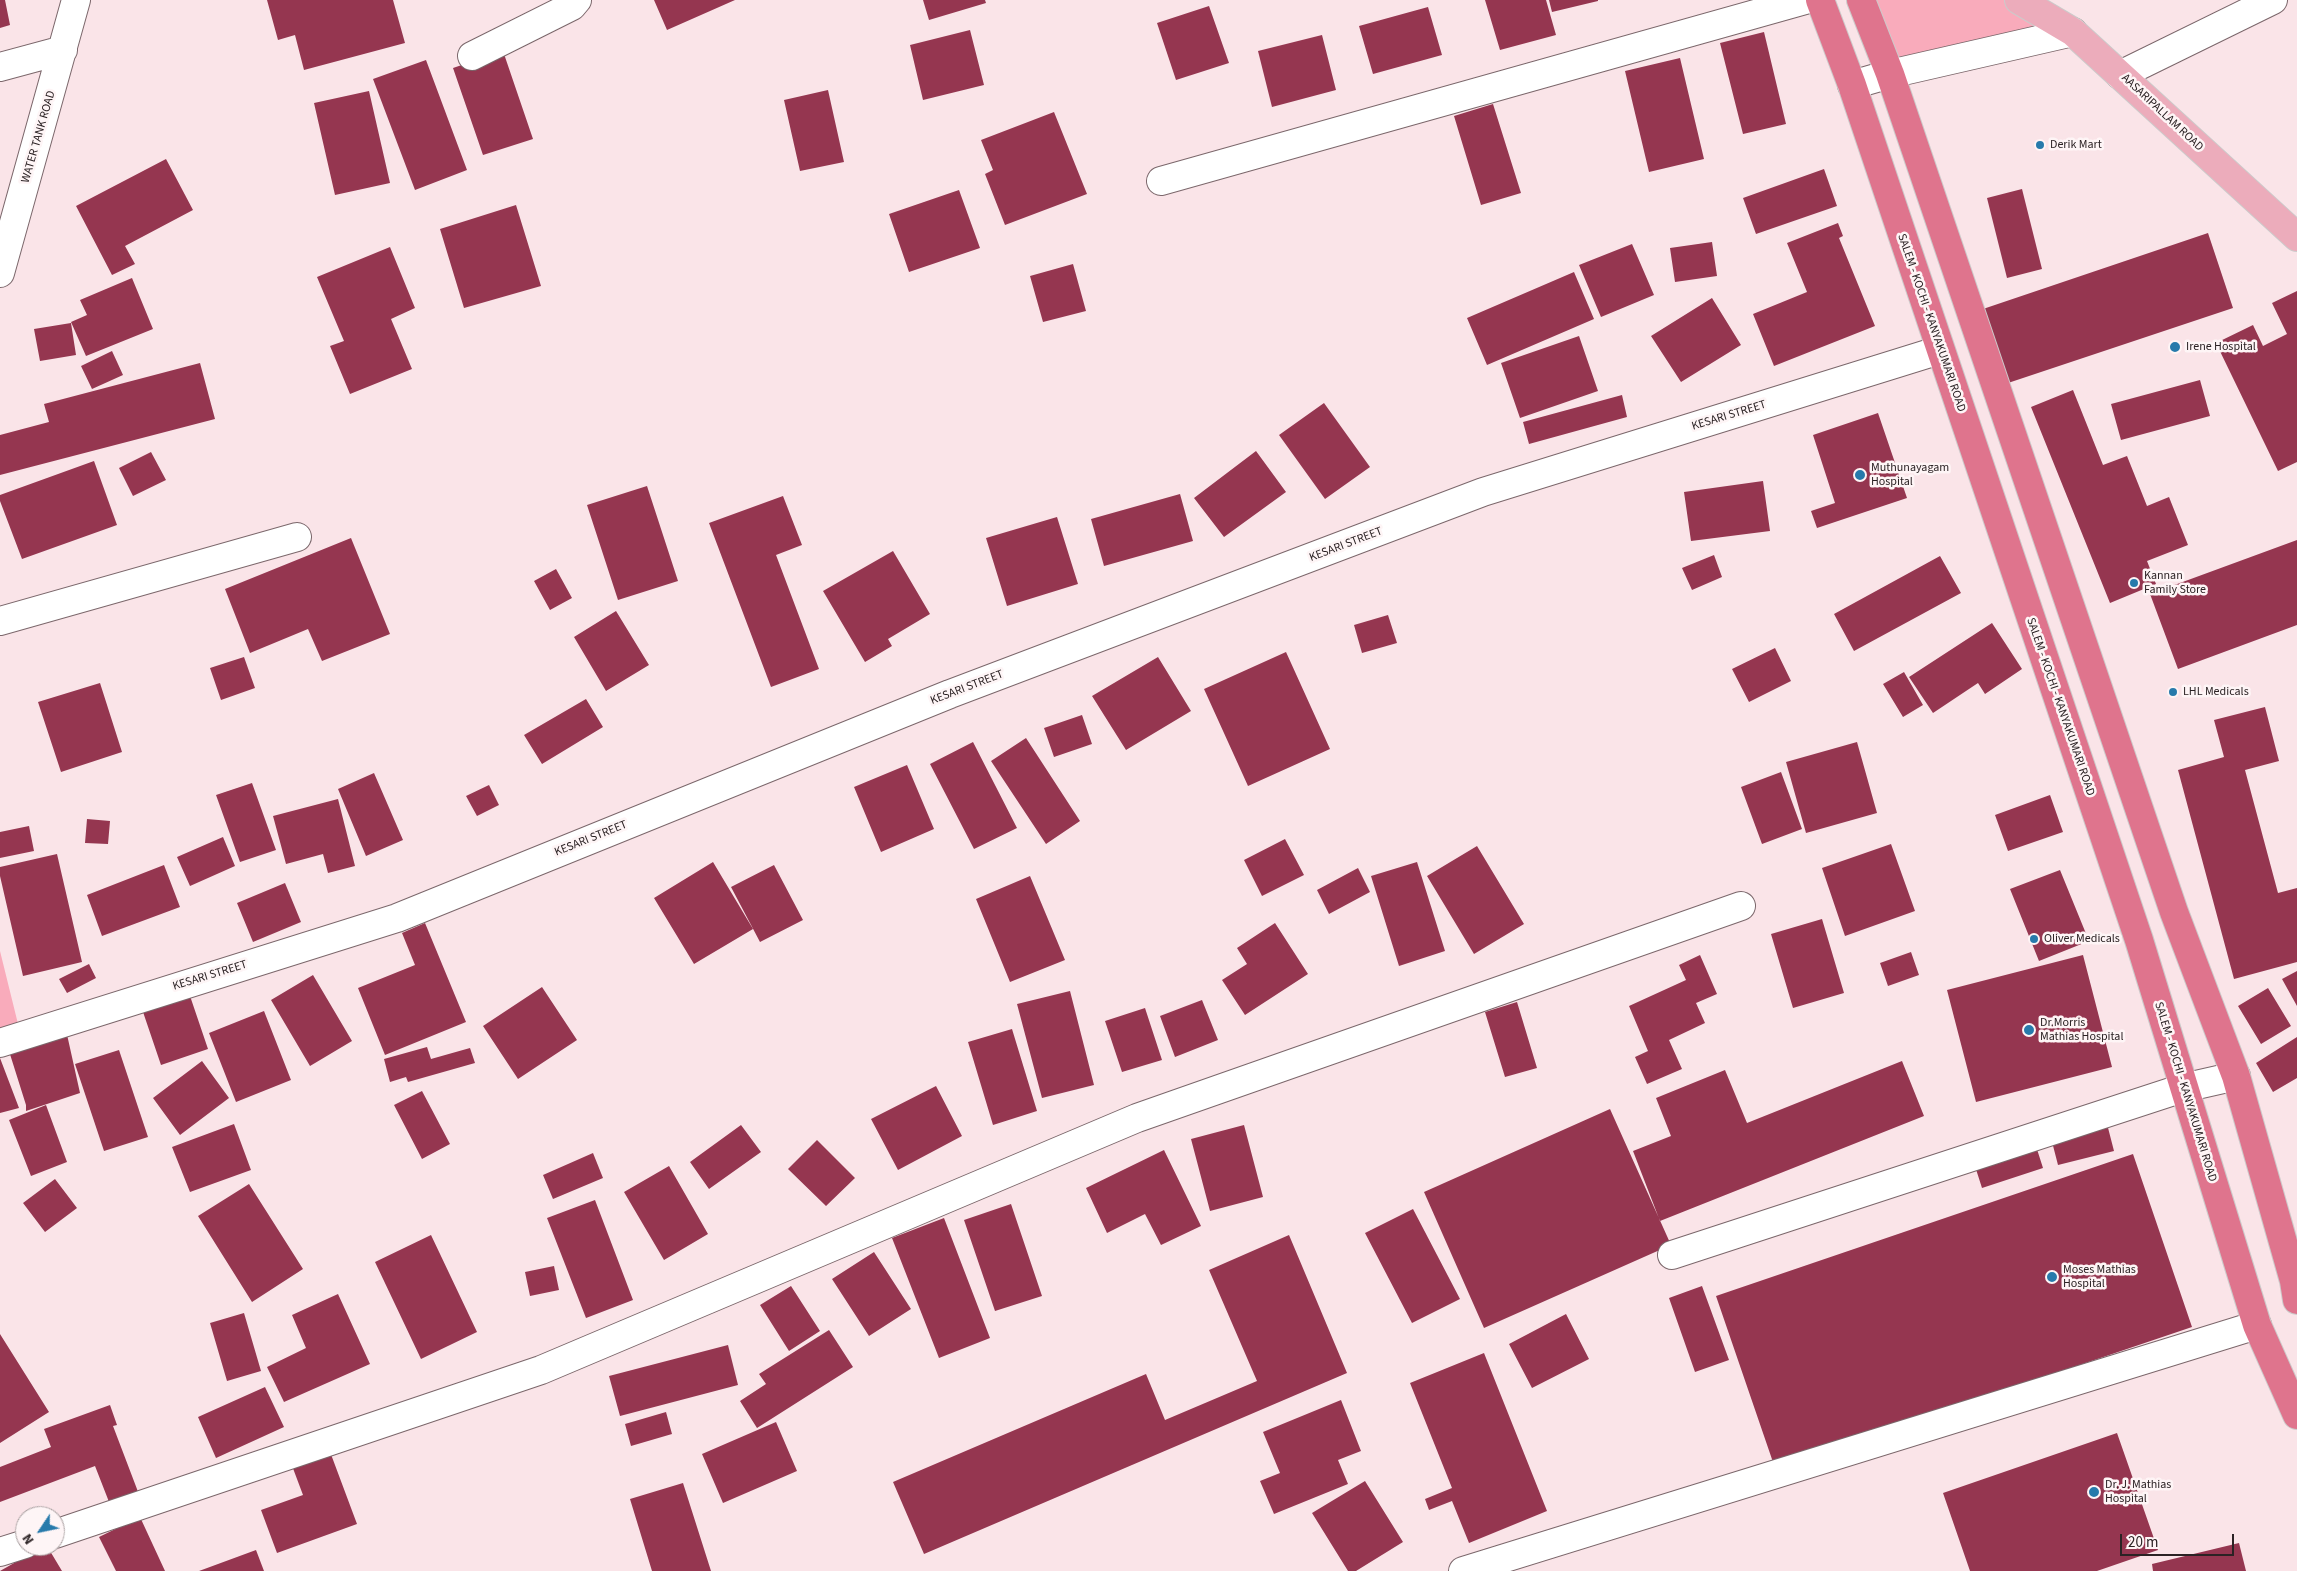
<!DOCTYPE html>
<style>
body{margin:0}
#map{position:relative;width:2297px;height:1571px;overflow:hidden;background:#fae4e8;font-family:"Source Sans 3",sans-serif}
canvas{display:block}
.north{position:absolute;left:15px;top:1506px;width:50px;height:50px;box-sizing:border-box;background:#fef5f6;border:1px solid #aaa1a2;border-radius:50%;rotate:236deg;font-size:14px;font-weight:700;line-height:20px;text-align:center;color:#2b2224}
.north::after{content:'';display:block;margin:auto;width:18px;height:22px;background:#277aab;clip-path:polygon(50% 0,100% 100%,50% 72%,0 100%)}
.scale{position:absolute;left:2120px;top:1534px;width:114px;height:22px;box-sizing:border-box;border:2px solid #2b2224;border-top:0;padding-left:6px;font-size:15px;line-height:18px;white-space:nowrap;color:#2b2224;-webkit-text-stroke:4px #fef5f6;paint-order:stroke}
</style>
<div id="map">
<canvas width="2297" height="1571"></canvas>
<div class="north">N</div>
<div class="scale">20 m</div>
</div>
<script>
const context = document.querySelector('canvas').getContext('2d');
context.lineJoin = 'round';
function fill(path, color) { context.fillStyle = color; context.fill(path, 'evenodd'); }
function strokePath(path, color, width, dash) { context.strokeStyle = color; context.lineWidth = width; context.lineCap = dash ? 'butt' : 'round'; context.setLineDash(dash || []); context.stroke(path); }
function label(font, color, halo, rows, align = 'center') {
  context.font = font + ' "Source Sans 3",sans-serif'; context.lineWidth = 5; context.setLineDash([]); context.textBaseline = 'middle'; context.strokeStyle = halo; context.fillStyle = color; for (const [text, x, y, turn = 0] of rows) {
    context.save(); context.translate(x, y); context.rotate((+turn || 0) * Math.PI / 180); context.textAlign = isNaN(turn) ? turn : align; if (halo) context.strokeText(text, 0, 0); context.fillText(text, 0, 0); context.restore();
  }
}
const green = new Path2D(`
 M1871 0H2005L2040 29 1894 58Z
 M0 951 19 1028 0 1034Z`);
const building = new Path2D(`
 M0 0H5L10 25 0 28Z
 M267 0H393L405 43 304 70 295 35 278 40Z
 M654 0H735L667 30Z
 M923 0H985L986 3 929 20Z
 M1485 0H1546L1556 35 1500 50Z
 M1549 0H1598V1L1552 12Z
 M1209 6 1229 63 1176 80 1157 23Z
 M1428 7 1442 55 1373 74 1359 26Z
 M970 30 984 85 923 100 910 45Z
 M1764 32 1786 124 1743 134 1720 43Z
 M1322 35 1336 90 1272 107 1258 51Z
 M503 51 533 139 483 155 453 68Z
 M1680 58 1704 159 1649 172 1625 71Z
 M426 60 467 170 415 190 373 79Z
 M828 90 844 162 800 171 784 100Z
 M369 91 390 183 335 195 314 103Z
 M1493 104 1521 193 1481 205 1454 116Z
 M1054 112 1087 194 1005 225 985 174 993 170 981 140Z
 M166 159 193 210 125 246 135 264 112 275 76 206Z
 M1824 169 1837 206 1756 234 1743 198Z
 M2022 189 2042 269 2007 278 1987 198Z
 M959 190 980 248 909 272 889 214Z
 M516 205 541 286 464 308 440 229Z
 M1838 223 1843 236 1839 238 1875 326 1774 366 1753 314 1807 292 1787 243Z
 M2208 233 2233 308 2008 383 1983 309Z
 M1712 242 1717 276 1675 282 1670 248Z
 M1632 244 1654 295 1601 317 1579 265Z
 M390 247 415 308 391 319 412 369 350 394 330 346 344 341 317 277Z
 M1073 264 1086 311 1043 322 1030 276Z
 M1574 272 1594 319 1487 365 1467 318Z
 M132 278 153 329 86 356 71 322 87 315 80 300Z
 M2297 291V462L2278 471 2216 343 2253 325 2263 346 2287 334 2272 303Z
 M1712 298 1741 345 1681 382 1651 336Z
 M71 323 76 355 40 361 34 329Z
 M1579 336 1598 391 1520 418 1501 363Z
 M112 351 123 375 92 389 81 366Z
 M200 363 215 419 0 475V435L49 422 44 404Z
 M2200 380 2210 416 2121 440 2111 404Z
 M2073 390 2103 465 2127 456 2147 506 2169 497 2188 545 2147 561 2156 584 2110 603 2031 407Z
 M1622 395 1627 417 1529 444 1523 422Z
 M1324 403 1370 467 1325 499 1279 435Z
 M1878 413 1907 498 1817 528 1811 511 1835 503 1813 435Z
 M1256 451 1286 492 1224 537 1194 498Z
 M151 452 166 480 133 496 119 468Z
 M94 461 117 525 22 559 0 501V495Z
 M1763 481 1770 531 1691 541 1684 492Z
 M647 486 678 581 618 600 587 505Z
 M1180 494 1193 541 1104 566 1091 519Z
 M783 496 802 545 776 555 819 669 771 687 709 523Z
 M1057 517 1078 584 1007 606 986 538Z
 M351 538 390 634 322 661 308 629 250 653 225 589Z
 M2297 540V625L2178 669 2150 594Z
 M893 551 930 614 888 639 892 646 865 662 823 591Z
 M1714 555 1722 577 1692 590 1682 568Z
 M1940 556 1961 593 1854 651 1834 614Z
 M556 569 572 598 550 610 534 581Z
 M616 611 649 665 606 691 574 637Z
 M1388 615 1397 643 1362 653 1354 625Z
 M1992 623 2022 669 1985 694 1978 683 1933 713 1909 677Z
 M1775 648 1791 681 1749 702 1732 669Z
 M1286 652 1330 749 1248 786 1204 689Z
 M244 657 255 688 221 700 210 668Z
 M1158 657 1191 711 1126 750 1092 696Z
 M1904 672 1923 705 1903 717 1883 684Z
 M100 683 122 752 61 772 38 702Z
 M586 699 603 727 542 764 524 735Z
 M2265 707 2279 761 2245 770 2278 893 2297 888V962L2234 979 2178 770 2224 757 2214 720Z
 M1082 715 1092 744 1054 757 1044 728Z
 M1026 738 1080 821 1046 844 991 761Z
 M973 742 1017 828 974 849 930 764Z
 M1857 742 1877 813 1806 833 1786 762Z
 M907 765 934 829 881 852 854 787Z
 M1781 772 1802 829 1762 844 1741 787Z
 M374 773 403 840 366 856 338 789Z
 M252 783 276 850 240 862 216 795Z
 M489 785 499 805 477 816 466 796Z
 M2050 795 2063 832 2008 851 1995 815Z
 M338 799 355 866 328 873 323 854 286 864 273 816Z
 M87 819 110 821 108 844 85 843Z
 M29 826 34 851 0 858V832Z
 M223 837 235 866 190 886 177 857Z
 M1285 839 1304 875 1262 896 1244 860Z
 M1891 844 1915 911 1845 936 1822 868Z
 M1477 846 1524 924 1474 954 1427 876Z
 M57 854 82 962 23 976 0 876V867Z
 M713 862 753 929 694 964 654 898Z
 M1417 862 1445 951 1399 966 1371 876Z
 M164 865 180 907 102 936 87 895Z
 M774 865 803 920 760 942 731 887Z
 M1358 868 1370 892 1329 914 1317 890Z
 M2060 870 2089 941 2039 961 2010 889Z
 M1030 876 1065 960 1010 982 976 899Z
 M285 883 301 922 253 942 237 903Z
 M1822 919 1844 993 1793 1008 1771 934Z
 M425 923 466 1022 385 1055 358 988 415 965 402 933Z
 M1275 923 1308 974 1245 1015 1222 980 1247 964 1237 948Z
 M1911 952 1919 975 1888 986 1880 963Z
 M1700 955 1717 994 1696 1003 1705 1023 1669 1040 1682 1069 1647 1084 1635 1057 1648 1051 1629 1006 1686 980 1679 965Z
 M2083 955 2112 1067 1976 1102 1947 990Z
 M89 964 96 978 67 993 59 979Z
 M2297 971V1006L2282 979Z
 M313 975 352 1041 310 1066 271 1000Z
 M542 987 577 1040 518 1079 483 1026Z
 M2268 988 2291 1026 2261 1044 2238 1006Z
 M1070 991 1094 1085 1042 1098 1017 1004Z
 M189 993 208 1049 161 1065 142 1009Z
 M1202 1000 1218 1040 1175 1057 1160 1016Z
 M1517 1002 1537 1068 1505 1077 1485 1012Z
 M1145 1008 1162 1060 1122 1072 1105 1021Z
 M264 1011 291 1080 236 1102 209 1033Z
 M1012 1029 1037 1111 993 1125 968 1042Z
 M66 1030 80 1093 26 1111V1105L9 1051Z
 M2297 1037V1078L2273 1092 2256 1063Z
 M427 1047 431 1059 470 1048 475 1063 408 1082 406 1077 390 1082 384 1059Z
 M119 1050 148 1137 104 1151 75 1064Z
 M0 1058 19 1108 0 1113Z
 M202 1061 229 1098 180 1135 153 1098Z
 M1902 1061 1924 1116 1660 1221 1633 1151 1671 1136 1656 1098 1725 1070 1747 1123Z
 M936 1086 962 1136 898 1170 871 1119Z
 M422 1091 450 1144 422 1159 394 1105Z
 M46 1105 67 1162 31 1176 9 1120Z
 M1610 1109 1671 1245 1484 1328 1424 1192Z
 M2106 1120 2114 1151 2058 1165 2050 1134Z
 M234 1124 251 1170 190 1192 172 1147Z
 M741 1125 761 1152 709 1189 690 1162Z
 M1244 1125 1263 1197 1210 1211 1191 1139Z
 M817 1140 855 1178 826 1206 788 1169Z
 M2035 1143 2043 1168 1982 1188 1974 1163Z
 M1164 1150 1201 1226 1161 1245 1145 1214 1107 1233 1086 1188Z
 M593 1153 603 1178 553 1199 543 1175Z
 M2133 1154 2192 1327 1775 1468 1716 1296Z
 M669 1166 708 1234 664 1260 624 1192Z
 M55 1179 77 1208 45 1232 23 1203Z
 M249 1184 303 1269 252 1302 198 1216Z
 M595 1200 633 1300 586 1318 547 1218Z
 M1011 1204 1042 1296 995 1311 964 1220Z
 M1413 1209 1460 1299 1412 1323 1365 1233Z
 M944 1218 990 1338 939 1358 892 1238Z
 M431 1235 477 1332 421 1359 375 1262Z
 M1289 1235 1347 1373 924 1554 893 1482 1146 1374 1165 1420 1257 1381 1209 1270Z
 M874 1252 911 1309 869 1336 832 1279Z
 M554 1266 559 1290 530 1296 525 1272Z
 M791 1286 820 1331 789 1351 760 1305Z
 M1702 1286 1729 1360 1695 1372 1669 1298Z
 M338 1294 370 1364 284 1402 267 1367 306 1348 292 1315Z
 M244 1313 261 1371 227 1381 210 1323Z
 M1566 1314 1589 1359 1532 1388 1509 1344Z
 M829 1330 853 1367 757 1428 740 1401 766 1384 759 1374Z
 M0 1334 49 1412 0 1443Z
 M728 1345 738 1385 620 1416 609 1376Z
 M1484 1353 1547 1511 1469 1543 1452 1501 1429 1510 1425 1499 1452 1488 1410 1383Z
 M265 1387 284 1427 216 1458 198 1417Z
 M1341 1400 1361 1451 1338 1460 1348 1484 1274 1514 1260 1481 1280 1473 1263 1432Z
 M110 1405 117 1425 113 1426 140 1497 111 1507 95 1466 0 1502V1467L51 1447 44 1429Z
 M666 1412 672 1434 631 1446 625 1424Z
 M776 1422 797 1471 723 1503 702 1454Z
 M2117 1433 2158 1550 2097 1571H1970L1943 1493Z
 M329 1449 357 1524 277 1553 261 1510 303 1495 291 1463Z
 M1365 1481 1403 1542 1356 1571H1348L1312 1513Z
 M683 1483 711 1571H652L630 1499Z
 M140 1517 165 1571H116L99 1537Z
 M2239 1543 2246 1571H2153L2152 1564Z
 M44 1546H47L62 1571H0Z
 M256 1550 264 1571H199Z`);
const minor = new Path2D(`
 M472 56 572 6 577 0
 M0 67 63 50
 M2120 75 2273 0
 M1852 85 1890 74 2073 32
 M1161 181 1805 0
 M0 273 76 0
 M0 621 297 537
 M0 1043 397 918 950 694 1483 492 1940 350
 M1672 1255 2183 1088 2236 1076
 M55 1534 541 1370 1137 1118 1741 906
 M0 1552 25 1544
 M1463 1571 2257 1325`);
const major = new Path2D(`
 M2019 0 2073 32 2297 237`);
const highway = new Path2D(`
 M1820 0 1852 85 2139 940 2257 1325 2297 1415
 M1861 0 1890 74 2174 912 2236 1076 2294 1281 2297 1300`);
const markers = [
 [2040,145,5,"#277aab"],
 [2175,347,6,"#277aab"],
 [1860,475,6,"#277aab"],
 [2134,583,5,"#277aab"],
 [2173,692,5,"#277aab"],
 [2034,939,5,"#277aab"],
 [2029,1030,6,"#277aab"],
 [2052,1277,6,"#277aab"],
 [2094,1492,6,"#277aab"]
];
const streetNames = [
 ["AASARIPALLAM ROAD",2162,113,43],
 ["WATER TANK ROAD",39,137,-74],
 ["SALEM - KOCHI - KANYAKUMARI ROAD",1931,323,71],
 ["KESARI STREET",1729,416,-17],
 ["KESARI STREET",1346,545,-21],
 ["KESARI STREET",967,688,-21],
 ["SALEM - KOCHI - KANYAKUMARI ROAD",2060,707,71],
 ["KESARI STREET",591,839,-22],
 ["KESARI STREET",210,976,-17],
 ["SALEM - KOCHI - KANYAKUMARI ROAD",2185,1092,73]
];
const poiNames = [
 ["Derik Mart",2050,145],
 ["Irene Hospital",2186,347],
 ["Muthunayagam",1871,468],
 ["Hospital",1871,482],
 ["Kannan",2144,576],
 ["Family Store",2144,590],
 ["LHL Medicals",2183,692],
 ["Oliver Medicals",2044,939],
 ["Dr.Morris",2040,1023],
 ["Mathias Hospital",2040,1037],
 ["Moses Mathias",2063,1270],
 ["Hospital",2063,1284],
 ["Dr. J. Mathias",2105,1485],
 ["Hospital",2105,1499]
];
fill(green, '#f9abbb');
fill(building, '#953650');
strokePath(minor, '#7b676b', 30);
strokePath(major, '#cccaca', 30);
strokePath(highway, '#cccaca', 30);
strokePath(minor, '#fff', 28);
strokePath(major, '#ecacbb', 28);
strokePath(highway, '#df748d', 28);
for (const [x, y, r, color] of markers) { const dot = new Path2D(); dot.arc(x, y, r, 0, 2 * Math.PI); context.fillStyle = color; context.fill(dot); strokePath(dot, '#fef5f6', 2); }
label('12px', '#2b2224', '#fef5f6', streetNames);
label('12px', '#2b2224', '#fef5f6', poiNames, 'left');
</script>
